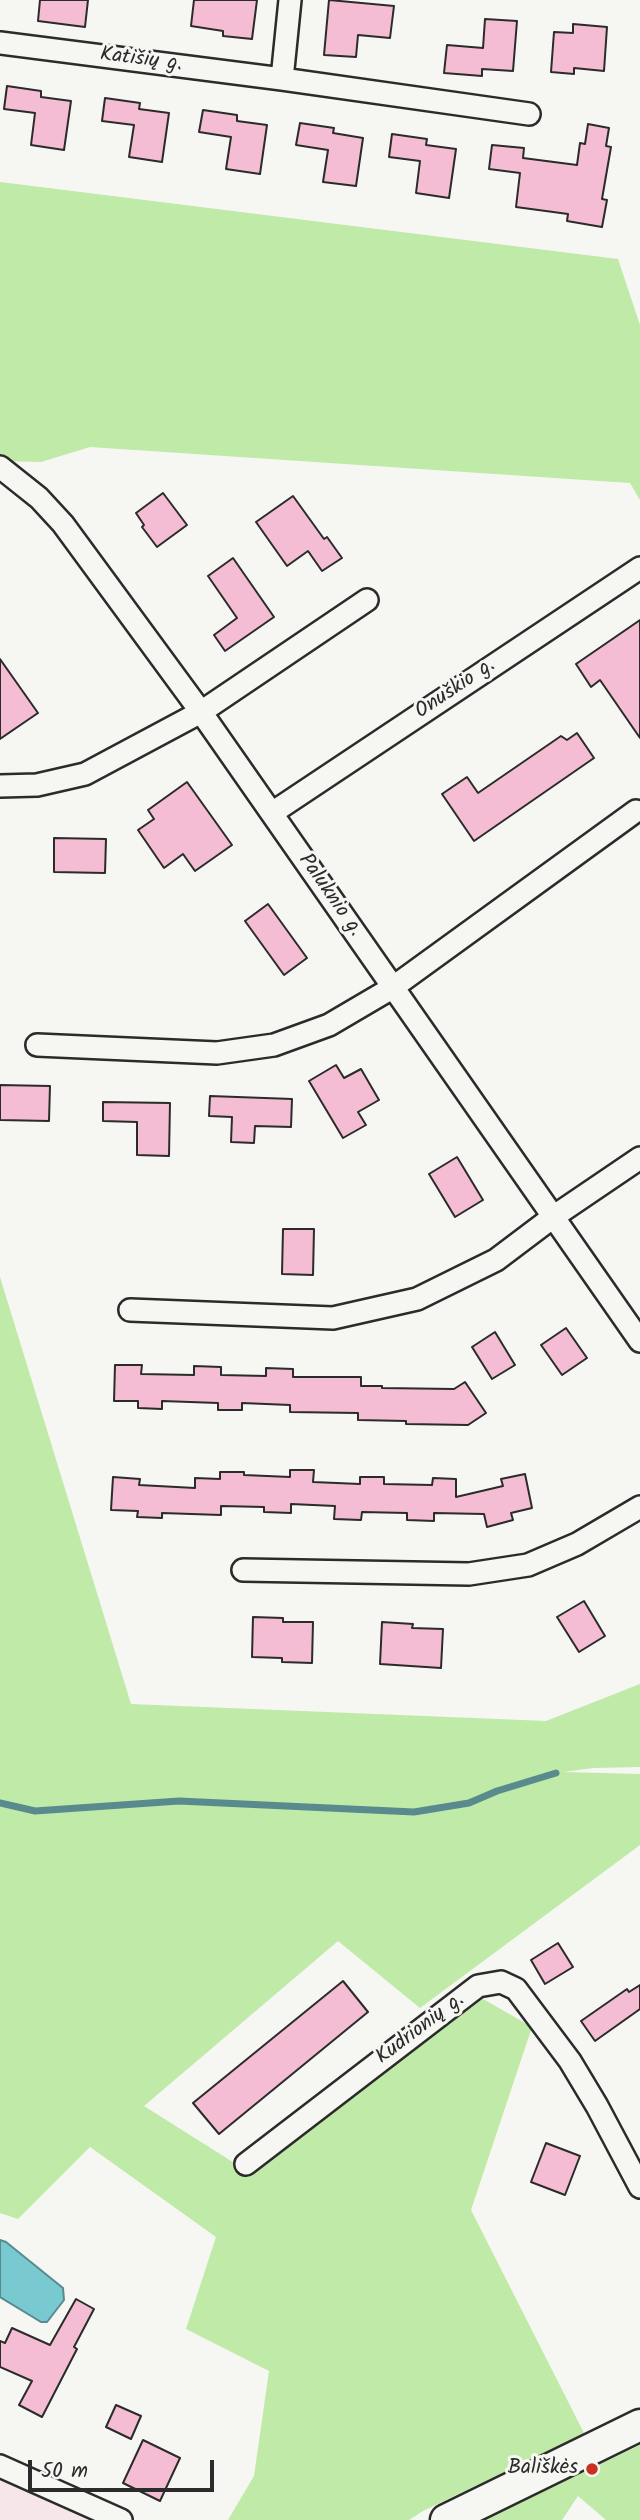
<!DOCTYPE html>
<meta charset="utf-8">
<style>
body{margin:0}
#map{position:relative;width:640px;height:2520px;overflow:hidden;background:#f6f6f2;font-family:Kalam,sans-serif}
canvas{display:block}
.scale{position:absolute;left:28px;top:2460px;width:186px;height:32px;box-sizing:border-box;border:4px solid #2b2b2b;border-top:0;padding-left:9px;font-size:21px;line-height:24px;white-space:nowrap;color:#2b2b2b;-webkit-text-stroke:5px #f6f6f2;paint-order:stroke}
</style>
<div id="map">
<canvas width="640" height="2520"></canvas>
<div class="scale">50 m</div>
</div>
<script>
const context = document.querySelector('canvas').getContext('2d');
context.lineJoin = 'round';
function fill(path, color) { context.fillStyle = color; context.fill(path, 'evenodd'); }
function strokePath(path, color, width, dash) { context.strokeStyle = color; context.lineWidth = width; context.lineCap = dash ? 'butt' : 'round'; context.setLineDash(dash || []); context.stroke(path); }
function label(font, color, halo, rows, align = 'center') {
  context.font = font + ' Kalam,sans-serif'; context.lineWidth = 6; context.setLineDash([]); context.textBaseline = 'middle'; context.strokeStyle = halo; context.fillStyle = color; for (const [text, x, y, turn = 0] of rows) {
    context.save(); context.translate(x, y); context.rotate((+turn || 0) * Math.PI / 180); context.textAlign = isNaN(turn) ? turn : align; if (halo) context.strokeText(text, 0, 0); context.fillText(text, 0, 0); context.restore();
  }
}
const built = new Path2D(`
 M0 2473 108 2520H0Z`);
const green = new Path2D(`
 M0 182 618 259 640 325V500L630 483 90 447 41 462 0 461Z
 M0 1277 131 1704 546 1721 640 1684V1767L593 1768 563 1772 640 1774V1845L420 2008 338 1941 144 2106 247 2171 483 1999 532 2027 471 2210 586 2437 523 2463 423 2511 409 2520H228L254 2476 269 2371 186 2329 216 2237 90 2147 18 2219 0 2213Z
 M640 2445V2520H606L578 2496 562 2520H482Z`);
const water = new Path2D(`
 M0 2240 6 2242 63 2288 64 2300 47 2322H41L0 2297Z`);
const stream = new Path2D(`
 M0 1803 35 1811 179 1801 414 1812 469 1803 497 1791 556 1773`);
const building = new Path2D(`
 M40 0H88L85 27 38 21Z
 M194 0H257L252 39 223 36V31L191 26Z
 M329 0 394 6 390 38 358 35 356 57 324 55Z
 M485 19 517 21 513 71 482 69V76L444 73 447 45 483 48Z
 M573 24 607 27 604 71 574 68V74L551 72 554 32 573 33Z
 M7 86 41 91V97L71 101 64 150 31 145 35 113 4 109Z
 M105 98 140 103 139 109 169 113 162 162 129 157 134 125 102 121Z
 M203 110 237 115V121L267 125 260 174 226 169 231 137 199 132Z
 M300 123 334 128 333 133 363 138 356 186 323 182 328 150 296 145Z
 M588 124 609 128 606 146 611 147 602 199 607 200 602 227 567 221 568 214 516 207 520 173 489 169 492 145 524 148 523 158 577 165 580 143 585 144Z
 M392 134 427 139 426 145 456 149 449 198 416 193 420 161 389 157Z
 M163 493 187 525 157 547 142 527 144 525 136 513Z
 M293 496 324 539 327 537 342 558 322 571 308 551 287 566 256 522Z
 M233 558 274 617 225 651 214 635 237 618 208 576Z
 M640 620V738L600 680 591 687 576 664Z
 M0 659 38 713 0 739Z
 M577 733 594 758 474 841 442 794 467 777 478 793 561 736 567 740Z
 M187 782 232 845 195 871 183 854 164 868 138 830 154 819 148 810Z
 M54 838 106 839 105 873 54 872Z
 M268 904 307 958 284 975 245 921Z
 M336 1065 344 1078 361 1069 379 1100 358 1112 366 1125 343 1138 309 1081Z
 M0 1085 50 1086 49 1121 0 1120Z
 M210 1096 292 1099 291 1127 255 1126 254 1143 231 1142 232 1117 209 1116Z
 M103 1102 170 1103 169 1156 137 1155V1122L103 1121Z
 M457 1157 483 1200 455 1217 429 1174Z
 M283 1229H314L313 1275 282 1274Z
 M566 1328 587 1358 562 1375 541 1345Z
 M495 1332 515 1365 492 1379 472 1347Z
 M115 1365H142L141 1374 194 1375V1366L221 1367V1375L266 1376V1368L293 1369V1377H361V1386H382V1388L454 1389 465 1382 486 1413 468 1425 406 1424V1421L358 1420V1413L290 1412V1405L242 1403V1410H218V1403L162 1401V1409L138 1408V1401H114Z
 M290 1470H314L313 1482 360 1484V1477H384V1484L432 1485 433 1478 456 1479V1497L503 1486 501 1479 525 1474 532 1508 511 1513 513 1520 487 1527 484 1514 434 1513V1521L407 1520V1513L362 1512 361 1520 334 1519 335 1506 291 1504V1513L264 1512V1507L221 1506V1515L162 1513V1518L137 1517 138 1511 111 1510 113 1477 140 1479 139 1485 195 1488V1478L220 1479V1472H244V1475L290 1477Z
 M584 1601 605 1636 579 1652 557 1617Z
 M253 1617 283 1618V1622H313L312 1663 282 1662V1658L252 1657Z
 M382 1622 413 1624 412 1628 443 1629 441 1668 380 1664Z
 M558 1943 573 1967 545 1984 531 1960Z
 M343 1981 368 2012 219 2134 193 2103Z
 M640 1985V2009L595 2041 581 2021 627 1989 629 1992Z
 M546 2143 580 2156 565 2195 531 2182Z
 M76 2299 94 2309 74 2347 77 2349 42 2417 19 2405 32 2381 0 2367V2341L5 2343 12 2328 50 2345Z
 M116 2405 141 2416 131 2439 106 2427Z
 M143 2440 180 2458 160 2501 123 2483Z`);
const minor = new Path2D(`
 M0 43 282 79 529 114
 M282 79 290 0
 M0 467 39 498 63 524 201 712 640 1341
 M0 786 37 785 85 774 201 712 367 600
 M272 813 640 568
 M37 1045 217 1053 274 1045 329 1025 392 988 636 811
 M130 1310 333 1318 417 1299 496 1260 553 1217 640 1158
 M243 1570 469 1574 528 1565 577 1544 640 1507
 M246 2164 478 1986 501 1982 516 1989 570 2061 597 2106 640 2187
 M0 2466 121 2520`);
const secondary = new Path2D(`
 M446 2520 640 2425`);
const markers = [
 [592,2469,7,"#c8321e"]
];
const streetNames = [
 ["Katišių g.",141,61,7],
 ["Onuškio g.",456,690,-34],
 ["Paluknio g.",329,896,55],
 ["Kudrionių g.",421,2030,-37]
];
const poiNames = [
 ["Bališkės",578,2469]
];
fill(built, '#f6e5e9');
fill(green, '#bfeaa7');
fill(water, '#78c9d0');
strokePath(water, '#598a8e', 2);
strokePath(stream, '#598a8e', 7);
fill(building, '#f5bdd3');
strokePath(building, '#2b2b2b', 2);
strokePath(minor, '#2b2b2b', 26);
strokePath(secondary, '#2b2b2b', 35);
strokePath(minor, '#f6f6f2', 21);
strokePath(secondary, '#f6f6f2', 30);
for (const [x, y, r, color] of markers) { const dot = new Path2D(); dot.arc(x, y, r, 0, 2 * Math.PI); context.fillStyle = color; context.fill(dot); strokePath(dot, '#f6f6f2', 2.5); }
label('21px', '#2b2b2b', '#f6f6f2', streetNames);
label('21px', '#2b2b2b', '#f6f6f2', poiNames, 'right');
</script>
